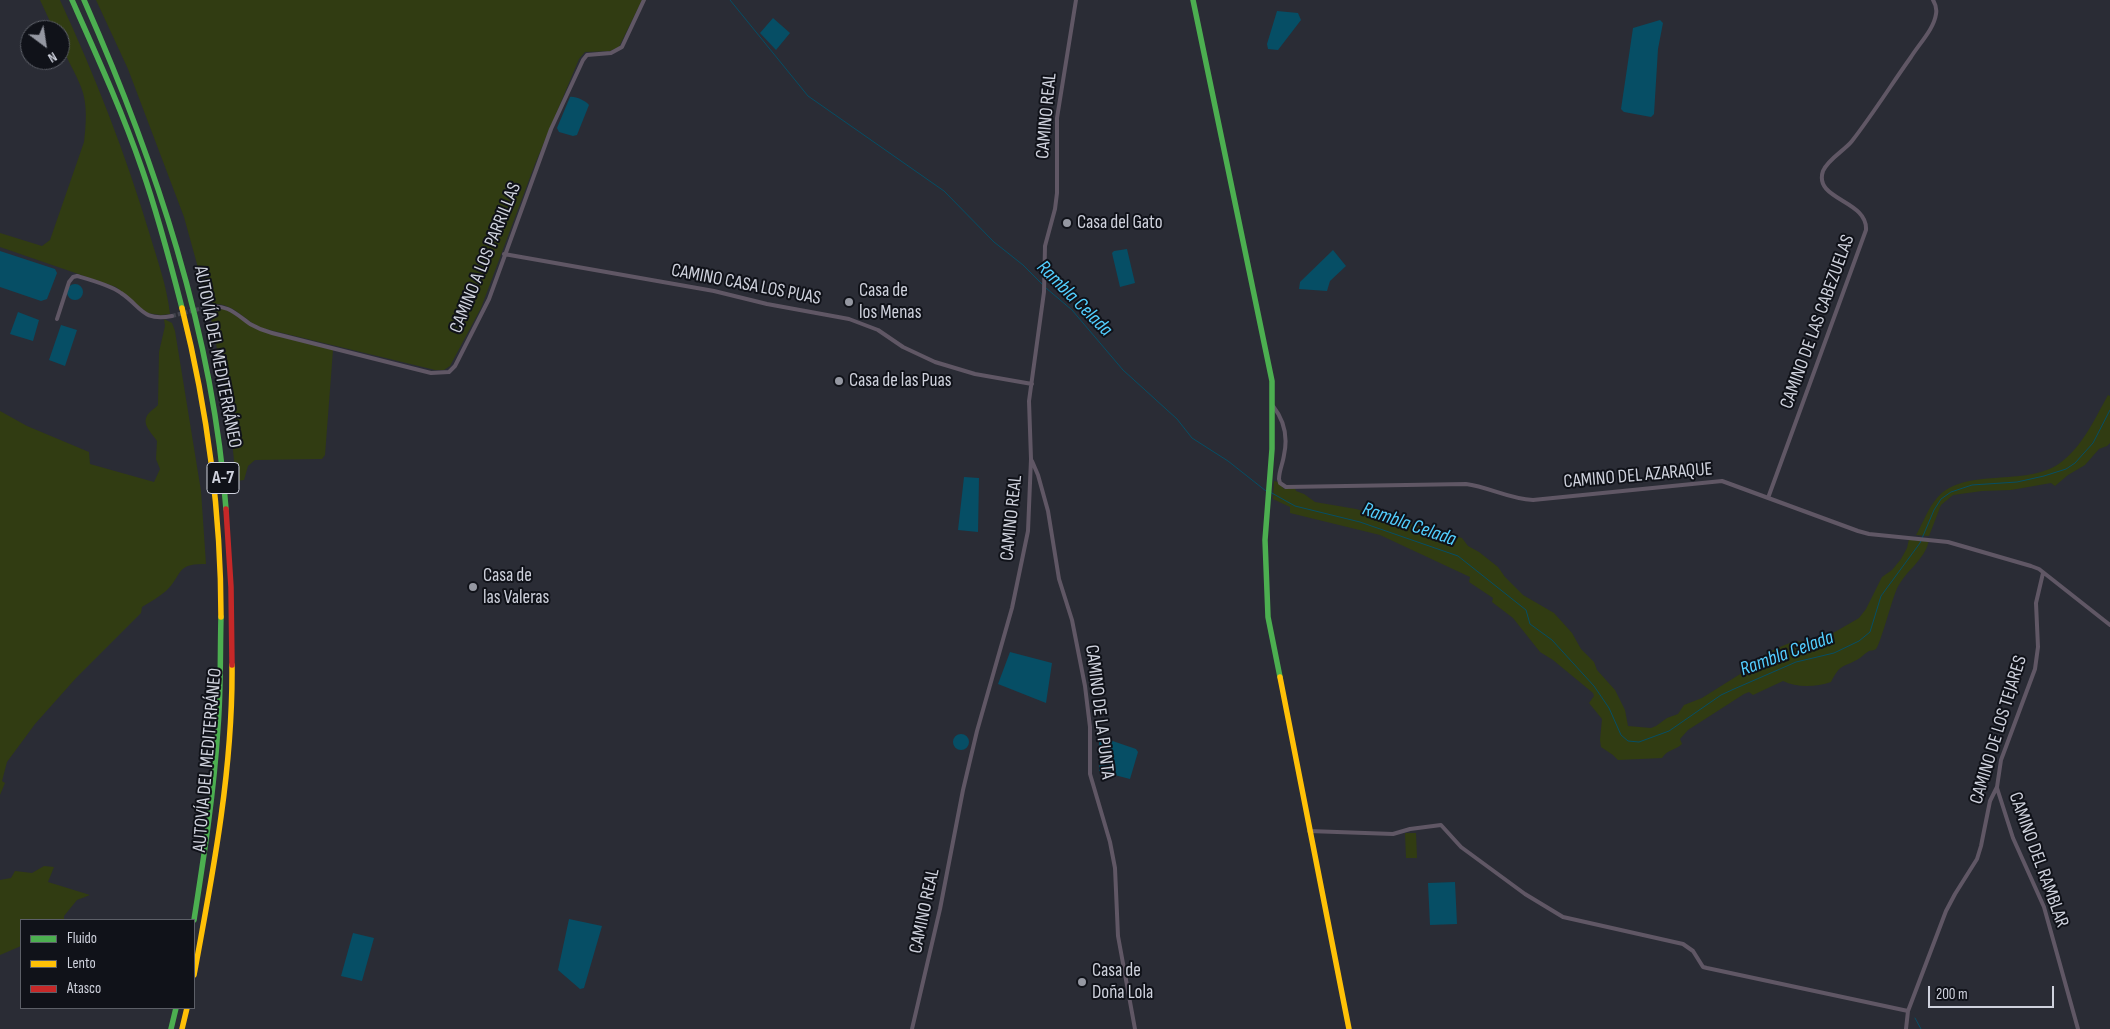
<!DOCTYPE html>
<meta charset="utf-8">
<style>
body{margin:0}
#map{position:relative;width:2110px;height:1029px;overflow:hidden;background:#2a2c35;font-family:"Sofia Sans Condensed",sans-serif}
canvas{display:block}
.legend{position:absolute;left:20px;top:919px;width:175px;height:90px;box-sizing:border-box;background:#101219;border:1px solid #5c5f67;margin:0;padding:6px 9px;list-style:none;font-size:15px;color:#cfd2dd}
.legend li{display:flex;align-items:center;gap:10px;height:25px}
.legend b{width:25px;border:1px solid #5c5f67}
.north{position:absolute;left:20px;top:20px;width:50px;height:50px;box-sizing:border-box;background:#101219;border:1px solid #5c5f67;border-radius:50%;rotate:149deg;font-size:14px;font-weight:700;line-height:20px;text-align:center;color:#cfd2dd}
.north::after{content:'';display:block;margin:auto;width:18px;height:22px;background:#9598a2;clip-path:polygon(50% 0,100% 100%,50% 72%,0 100%)}
.scale{position:absolute;left:1928px;top:986px;width:126px;height:22px;box-sizing:border-box;border:2px solid #cfd2dd;border-top:0;padding-left:6px;font-size:15px;line-height:18px;white-space:nowrap;color:#cfd2dd;-webkit-text-stroke:4px #101219;paint-order:stroke}
</style>
<div id="map">
<canvas width="2110" height="1029"></canvas>
<ul class="legend">
<li><b style="height:6px;background:#4caf50"></b>Fluido</li>
<li><b style="height:6px;background:#ffc107"></b>Lento</li>
<li><b style="height:6px;background:#c62828"></b>Atasco</li>
</ul>
<div class="north">N</div>
<div class="scale">200 m</div>
</div>
<script>
const context = document.querySelector('canvas').getContext('2d');
context.lineJoin = 'round';
function fill(path, color) { context.fillStyle = color; context.fill(path, 'evenodd'); }
function strokePath(path, color, width, dash) { context.strokeStyle = color; context.lineWidth = width; context.lineCap = dash ? 'butt' : 'round'; context.setLineDash(dash || []); context.stroke(path); }
function label(font, color, halo, rows, align = 'center') {
  context.font = font + ' "Sofia Sans Condensed",sans-serif'; context.lineWidth = 4; context.setLineDash([]); context.textBaseline = 'middle'; context.strokeStyle = halo; context.fillStyle = color; for (const [text, x, y, turn = 0] of rows) {
    context.save(); context.translate(x, y); context.rotate((+turn || 0) * Math.PI / 180); context.textAlign = isNaN(turn) ? turn : align; if (halo) context.strokeText(text, 0, 0); context.fillText(text, 0, 0); context.restore();
  }
}
const green = new Path2D(`
 M40 0H60C95 76 125 152 149 232 157 259 167 286 170 314L161 315 147 313 116 287 0 247V233L42 246 50 240 84 142C86 125 88 104 81 87 74 68 60 51 60 30H54Z
 M96 0H642L619 47 610 51 585 52 579 59 535 164 481 308 450 366 444 370H435L262 328C241 319 234 301 208 304L184 217 128 69Z
 M216 307C232 309 240 321 254 327 279 338 307 343 333 350L325 455 322 459 255 460 248 466 244 480 236 481 229 410 209 308Z
 M164 319 172 323 175 331 201 491 206 564C175 563 183 575 166 591 159 597 150 602 142 607L141 613 76 678 35 724 7 762 2 781 5 783 0 795V411L27 426 89 452 90 464 154 482 160 469 156 459 157 441C151 432 140 423 149 413 151 410 156 408 158 405L159 352 165 326Z
 M2108 395 2110 396V443L2107 446 2099 449 2085 465 2068 475 2055 486 2051 483 2011 490 1982 491 1953 495 1941 505 1929 536 1916 535C1923 523 1928 508 1937 498 1965 466 2025 488 2060 463 2083 446 2094 420 2108 395Z
 M1274 481 1278 482 1284 489 1295 488 1296 491 1304 494 1315 502 1356 509 1462 538 1468 546 1479 552 1498 567 1505 577 1523 595 1554 613 1572 633 1581 649 1594 662 1597 670 1615 690 1625 710 1628 726 1651 728 1656 726 1667 718 1678 714 1684 705 1702 698 1745 671 1748 661 1754 662 1775 649 1792 642 1814 640 1828 636 1859 618 1866 609 1882 577 1892 570 1901 559 1907 548 1909 539 1929 540C1925 561 1904 571 1896 591 1892 600 1880 645 1876 649 1873 651 1872 650 1869 651 1865 653 1863 656 1860 658 1844 668 1841 662 1831 682 1816 687 1797 688 1783 681L1753 695 1749 692 1744 694 1688 730 1680 739 1682 744C1676 750 1668 749 1662 758L1618 760 1613 755 1601 747 1600 740 1602 719 1589 703 1594 696 1593 693 1553 660 1540 652 1513 618 1492 602 1493 598 1469 582 1470 577 1380 535 1290 513V507L1273 499Z
 M1405 833H1416L1417 858H1406Z
 M44 866 54 867 48 882 90 895 77 900 64 916V920H21V946L0 955V880L11 878 15 871 32 873Z`);
const water = new Path2D(`
 M1277 11 1298 13 1301 20 1278 50 1268 49 1267 44Z
 M773 18 790 33 776 50 760 33Z
 M1660 20 1663 23 1658 49 1654 114 1651 117 1624 112 1621 109 1633 28Z
 M570 97C575 96 586 101 589 105L577 135 573 136 559 132 557 128Z
 M1127 249 1135 283 1120 287 1112 253 1114 251Z
 M1333 250 1346 266 1330 281 1327 291 1299 289 1300 282Z
 M0 251 55 269 57 273 47 299 41 301 0 287Z
 M67 292a8 8 0 1 1 16 0a8 8 0 1 1-16 0Z
 M18 312 39 320 33 341 10 334Z
 M61 325 77 330 65 366 49 360Z
 M964 477 979 478 978 532 958 530Z
 M1010 652 1052 663 1046 703 998 684Z
 M953 742a8 8 0 1 1 16 0a8 8 0 1 1-16 0Z
 M1101 737 1136 749 1138 752 1130 779 1099 771V739Z
 M1455 882 1457 924 1430 925 1428 883Z
 M569 919 602 926 584 988 580 989 558 970Z
 M353 933 374 938 362 981 341 976Z`);
const stream = new Path2D(`
 M730 0 808 96 944 191 994 242 1023 265 1043 285
 M1046 288 1072 310 1123 370 1177 419 1192 438 1228 461 1266 491
 M1270 492 1295 506 1360 522 1458 556 1526 610 1530 624 1552 640 1594 686 1609 708 1621 735 1628 741 1639 742 1669 731 1721 695 1734 689 1796 662 1834 653 1859 641 1870 632 1881 596 1920 543 1934 510 1941 499 1951 492 1972 485 2017 482 2044 476 2066 469 2075 463 2093 443 2110 410
 M1915 1018 1921 1029`);
const streetTunnel = new Path2D(`
 M172 316 207 307`);
const street = new Path2D(`
 M504 254 714 291 767 304 849 319 878 330 903 347 935 362 975 374 1032 384
 M207 307C227 304 235 313 250 324 257 328 264 331 272 333L431 373 449 372 455 366 489 299 551 129 583 60 587 55 611 53 622 47 644 0
 M57 319 69 282 73 277 77 276C91 280 110 285 121 293 141 306 142 322 172 316
 M1273 406C1284 420 1288 437 1284 455 1283 463 1279 471 1279 479L1280 483 1286 487 1466 484C1489 487 1509 499 1533 500L1722 481 1858 531 1869 534 1948 542 2031 566 2039 569 2110 625
 M1032 461 1038 475 1048 511 1059 579 1072 620 1085 686 1090 727V774L1110 842 1115 868 1118 936 1135 1029
 M1768 498 1866 230C1868 200 1813 200 1823 171 1828 159 1844 151 1852 141 1873 114 1891 85 1911 57 1919 44 1934 29 1936 14 1937 9 1936 5 1933 0
 M1997 788 2013 838 2044 907 2078 1029
 M1309 831 1393 834 1410 829 1441 825 1461 847 1525 894 1563 917 1683 944 1693 951 1703 967 1707 968 1908 1011
 M912 1029 940 909 963 790 977 731 1012 608 1028 531 1031 459 1029 401 1044 292 1045 246 1055 209 1057 193V118L1076 0
 M1906 1029 1908 1011 1946 911 1955 894 1977 859 1981 846 1990 801 1997 787 2001 760 2035 669 2038 647 2036 603 2043 573`);
const fast = new Path2D(`
 M72 0C97 56 122 111 142 169 158 215 170 261 182 308
 M84 0C155 161 213 332 226 509
 M1193 0 1272 381V449L1265 540 1268 617 1280 677
 M194 920C204 856 214 792 218 727 221 691 220 654 221 617
 M171 1029 176 1008`);
const slow = new Path2D(`
 M182 308C207 408 221 514 221 617
 M1280 677 1349 1029
 M194 975C213 873 233 769 232 665
 M182 1029 187 1008`);
const jam = new Path2D(`
 M226 509 231 587 232 665`);
const markers = [
 [1067,223,5,"#9598a2"],
 [849,302,5,"#9598a2"],
 [839,381,5,"#9598a2"],
 [473,587,5,"#9598a2"],
 [1082,982,5,"#9598a2"]
];
const shields = [
 [223,478,32]
];
const shieldNames = [
 ["A-7",223,478]
];
const streetNames = [
 ["CAMINO REAL",1047,116,-85],
 ["CAMINO A LOS PARRILLAS",486,258,-68],
 ["CAMINO CASA LOS PUAS",746,285,11],
 ["CAMINO DE LAS CABEZUELAS",1818,322,-70],
 ["AUTOVÍA DEL MEDITERRÁNEO",217,357,79],
 ["CAMINO DEL AZARAQUE",1638,476,-5],
 ["CAMINO REAL",1012,518,-84],
 ["CAMINO DE LA PUNTA",1099,712,83],
 ["CAMINO DE LOS TEJARES",1999,730,-73],
 ["AUTOVÍA DEL MEDITERRÁNEO",208,760,-85],
 ["CAMINO DEL RAMBLAR",2038,860,70],
 ["CAMINO REAL",925,911,-78]
];
const poiNames = [
 ["Casa del Gato",1077,223],
 ["Casa de",859,291],
 ["los Menas",859,313],
 ["Casa de las Puas",849,381],
 ["Casa de",483,576],
 ["las Valeras",483,598],
 ["Casa de",1092,971],
 ["Doña Lola",1092,993]
];
const waterNames = [
 ["Rambla Celada",1074,299,45],
 ["Rambla Celada",1409,525,19],
 ["Rambla Celada",1787,654,-20]
];
fill(green, '#313c12');
fill(water, '#064e65');
strokePath(stream, '#064e65', 1);
strokePath(streetTunnel, '#43454e', 4, [4, 2]);
strokePath(street, '#605765', 4);
strokePath(fast, '#4caf50', 5.5);
strokePath(slow, '#ffc107', 5.5);
strokePath(jam, '#c62828', 5.5);
for (const [x, y, r, color] of markers) { const dot = new Path2D(); dot.arc(x, y, r, 0, 2 * Math.PI); context.fillStyle = color; context.fill(dot); strokePath(dot, '#101219', 2); }
for (const [x, y, w] of shields) { const box = new Path2D(); box.roundRect(x - w / 2, y - 15.5, w, 31, 4); context.fillStyle = '#101219'; context.fill(box); strokePath(box, '#cfd2dd', 1); }
label('bold 18px', '#cfd2dd', null, shieldNames);
label('19px', '#cfd2dd', '#101219', streetNames);
label('19px', '#cfd2dd', '#101219', poiNames, 'left');
label('italic 20px', '#53cfff', '#101219', waterNames);
</script>
